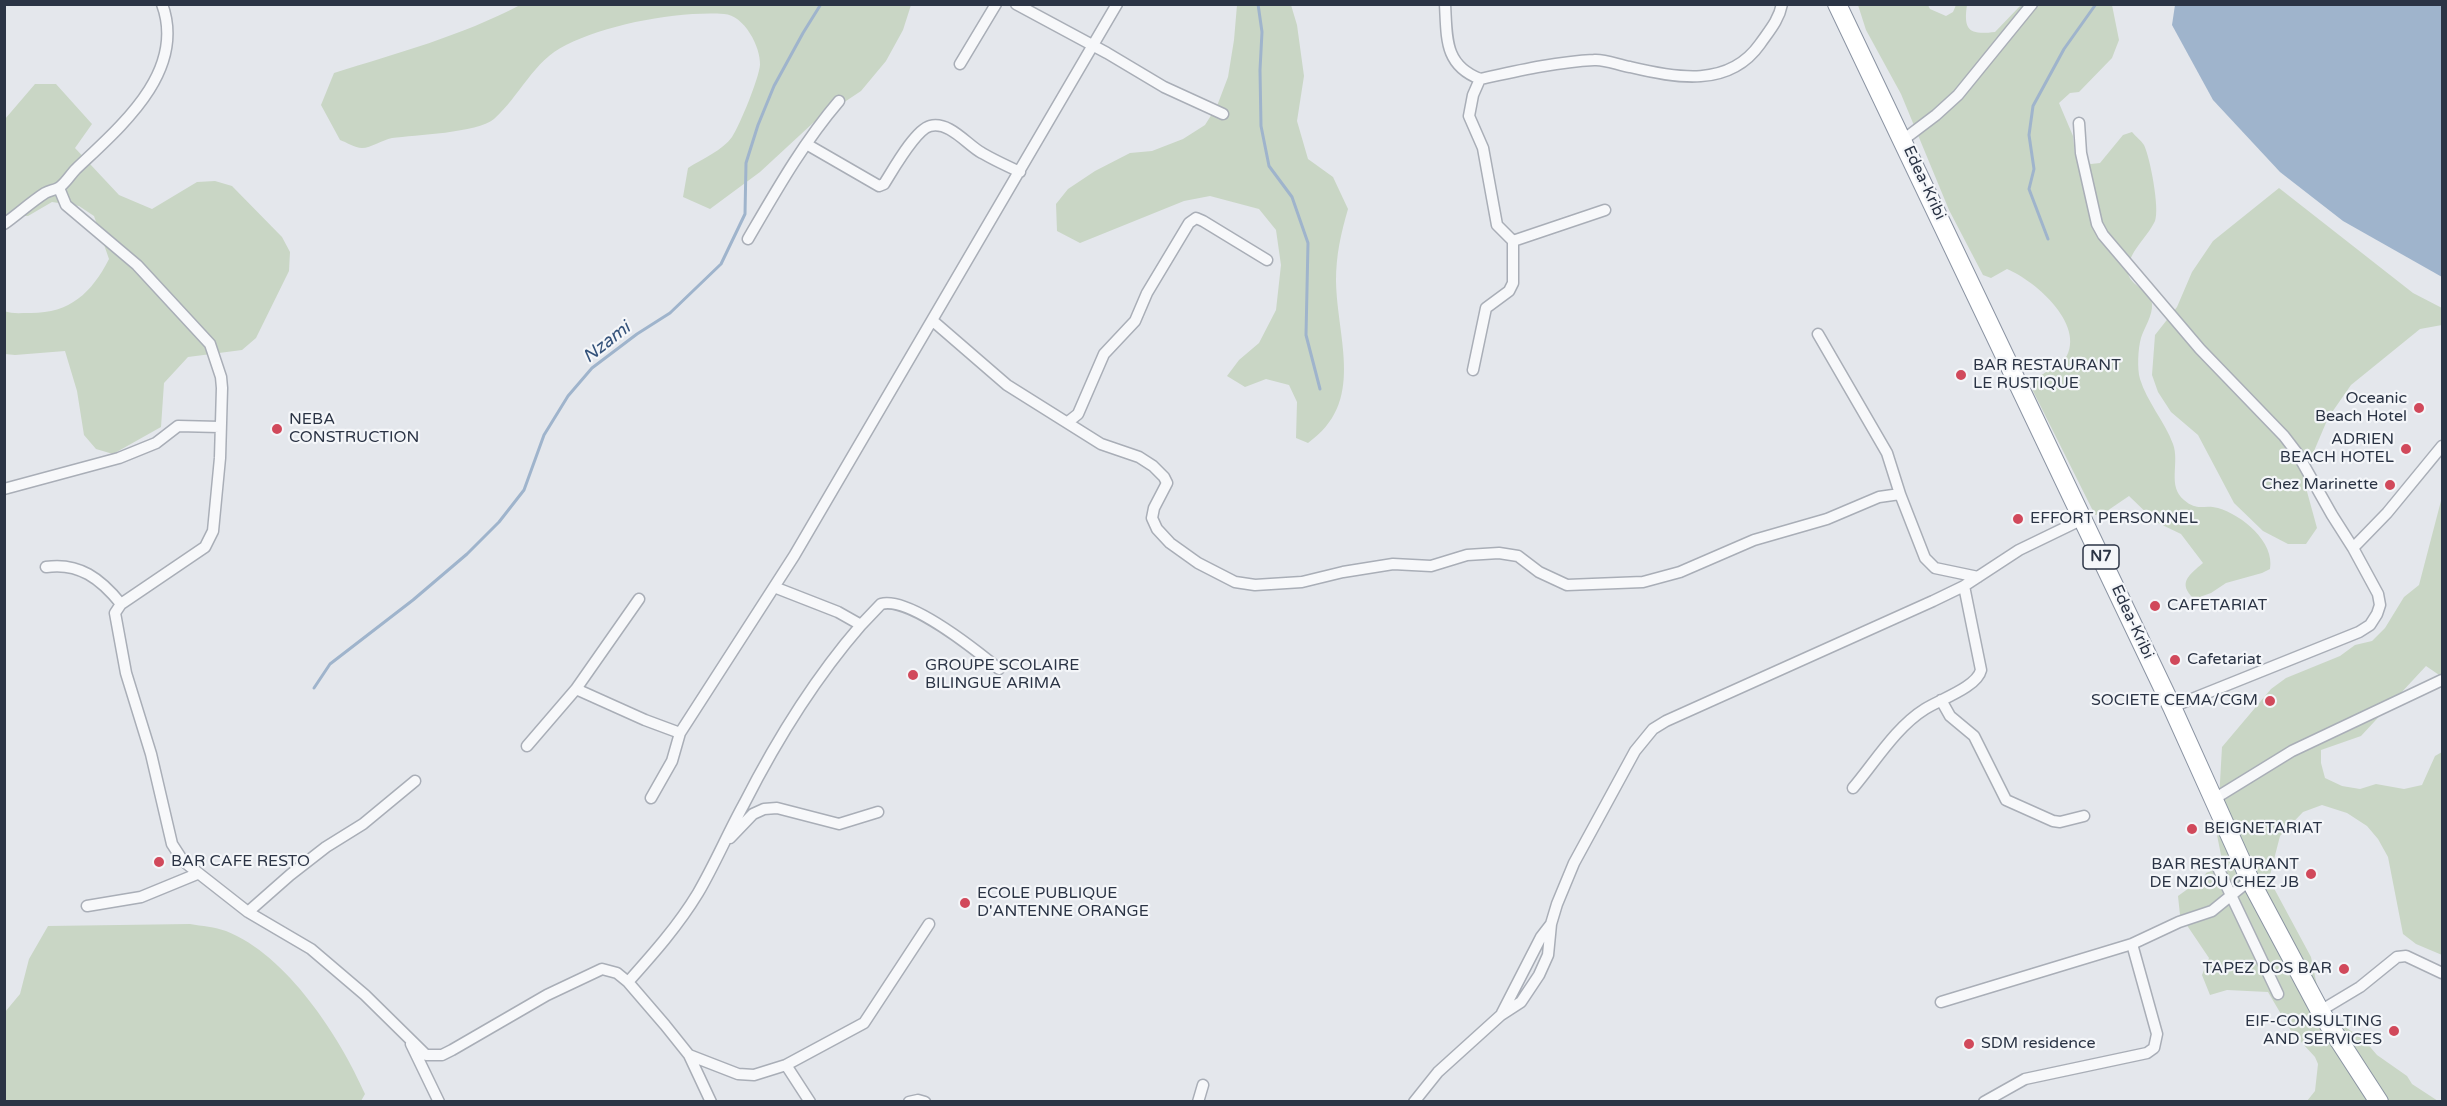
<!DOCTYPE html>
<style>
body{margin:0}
#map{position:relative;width:2447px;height:1106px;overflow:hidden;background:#e4e7ec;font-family:"Varela Round",sans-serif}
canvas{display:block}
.frame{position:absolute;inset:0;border:6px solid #2b3445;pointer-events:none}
</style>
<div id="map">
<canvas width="2447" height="1106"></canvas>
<div class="frame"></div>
</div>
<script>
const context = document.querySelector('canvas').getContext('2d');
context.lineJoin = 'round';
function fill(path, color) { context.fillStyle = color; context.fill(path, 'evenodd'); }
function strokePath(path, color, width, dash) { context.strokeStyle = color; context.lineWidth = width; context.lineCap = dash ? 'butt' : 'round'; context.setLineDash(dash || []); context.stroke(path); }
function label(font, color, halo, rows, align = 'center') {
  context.font = font + ' "Varela Round",sans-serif'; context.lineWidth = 4.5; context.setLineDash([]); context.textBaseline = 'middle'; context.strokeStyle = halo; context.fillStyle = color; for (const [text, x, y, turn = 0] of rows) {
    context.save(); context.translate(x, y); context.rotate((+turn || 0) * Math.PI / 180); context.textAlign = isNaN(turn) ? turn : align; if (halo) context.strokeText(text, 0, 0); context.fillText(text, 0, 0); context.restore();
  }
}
const green = new Path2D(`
 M520 5H911L903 30 886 61 861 91 813 123 760 172 710 209 683 197 688 168C702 159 723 150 732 137 740 125 759 78 760 65 761 47 744 15 724 14 678 11 608 24 566 45 533 61 520 96 494 119 477 133 415 135 392 138 382 140 371 148 362 148 355 148 346 142 340 140L321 105 334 73C398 53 461 36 520 5Z
 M1237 5H1291L1297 25 1304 76 1297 121 1308 159 1333 177 1348 209C1341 233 1336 255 1336 281 1337 340 1366 402 1308 443L1296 438 1297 402 1289 385 1266 379 1245 387 1227 376 1239 360 1259 343 1276 310 1281 265 1276 230 1259 209 1210 196 1184 201 1080 243 1057 231 1056 204 1068 189 1095 171 1130 153 1152 151 1183 139 1205 125 1217 106 1228 77 1234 40Z
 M1858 5H1928L1930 9 1946 16 1953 12 1956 5H1967C1963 31 1970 35 1995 32L2021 5H2112L2119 40 2112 58 2079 92 2070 93 2059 103 2073 136 2075 155 2091 164 2100 163 2123 135 2132 132C2135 136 2141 140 2144 145 2150 157 2160 209 2155 221 2147 238 2131 249 2128 268 2125 285 2151 289 2152 304 2153 315 2144 328 2141 338 2138 348 2137 369 2140 379 2147 402 2165 422 2173 444 2180 463 2167 486 2184 500 2198 512 2203 504 2218 508 2242 515 2275 542 2270 569L2262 573 2226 583 2211 593 2194 599C2177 583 2189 575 2203 563L2181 534 2156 522 2129 496 2104 513 2095 515 2032 389C2035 384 2038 377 2043 374 2050 369 2058 369 2063 362 2090 328 2036 281 2007 269L1991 278 1983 275 1949 210 1901 94 1866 30Z
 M35 84H56L92 124 75 148 119 195 152 209 197 182 215 181 232 186 282 237 290 252 289 271 256 338 242 350 188 357 164 383 161 427 113 454 96 449 84 435 77 391 65 351 15 355 5 354 4 311C12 314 20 313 28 313 69 314 91 294 109 259L94 216 79 206 52 202 28 216H10L5 220V119Z
 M2279 188 2413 293 2442 308V325L2420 329 2351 385 2328 418 2303 477 2317 528 2306 544H2288L2263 531 2234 503 2198 435 2171 412 2158 392 2152 375 2155 335 2177 307 2192 272 2213 241Z
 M2442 497V677L2426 666 2361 736 2321 750V763L2325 778 2342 786 2360 789 2376 784 2404 789 2422 785 2435 756 2442 752V955L2416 944 2403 934 2388 857 2378 839 2367 826 2347 813 2322 805 2303 812 2280 836 2269 879 2311 957 2322 1010 2365 1041 2377 1055 2407 1076 2412 1084 2438 1101H2307L2315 1091 2318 1064 2315 1057 2291 1031 2268 992 2227 990 2210 995 2202 975 2209 958 2180 915 2178 896 2189 888 2200 889 2206 873 2218 868 2224 870 2217 835 2222 747 2271 689 2286 678 2340 656 2355 645 2372 641 2385 628 2404 597 2419 585Z
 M190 924C202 926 215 927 226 931 287 955 340 1037 365 1094L361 1101H5V1012L20 994 29 959 48 926Z`);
const water = new Path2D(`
 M2175 5H2442V277L2343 221 2280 172 2213 100 2172 25Z`);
const stream = new Path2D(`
 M1258 4 1262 32 1260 70 1261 126 1269 166 1292 197 1308 243 1306 335 1320 389
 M2048 239 2029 189 2034 169 2029 135 2033 106 2064 49 2096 4
 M314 688 330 664 413 600 467 554 499 522 524 490 544 435 568 396 592 368 637 334 670 313 721 264 745 214 746 163 758 125 774 86 803 33 821 4`);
const minor = new Path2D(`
 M1016 4 1107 53 1164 87 1223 114
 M1445 4C1447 38 1444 65 1480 79
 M960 64 996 4
 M2079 123 2081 153 2097 224 2103 235 2200 349 2284 436 2297 453 2332 515 2353 548 2378 594 2380 605 2377 614 2370 625 2359 632 2172 707
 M1903 140 1936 115 1958 95 2032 4
 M808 145 879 186 884 184C893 170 915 130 930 126 950 121 967 145 982 153 994 160 1007 166 1020 172
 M59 188 66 205 137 265 210 344 221 377 222 388 220 458 213 531 205 547 121 604 115 613 126 673 151 754 172 844 183 861 248 912 311 949 365 995 426 1055H442L452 1050 547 995 602 969 617 973 628 982 665 1025 689 1055 711 1102
 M4 224C18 214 31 202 45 193 50 190 57 190 61 186 67 181 71 174 76 169 120 127 187 72 162 4
 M748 239C776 191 803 143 839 101
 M1513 241 1605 210
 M933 321 1007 385 1101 444 1139 457 1153 466 1164 477 1167 483 1154 508 1152 518 1157 529 1170 543 1198 563 1235 582 1255 585 1302 582 1343 572 1393 564 1431 566 1467 555 1499 553 1518 556 1539 572 1567 585 1643 582 1680 572 1754 540 1827 519 1879 497 1900 494 1925 558 1935 568 1978 577
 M1818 334 1887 453 1900 494
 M1473 370 1486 308 1509 291 1513 283V241L1497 225 1483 148 1469 116 1473 95 1480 79C1517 71 1555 62 1594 60 1605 59 1618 65 1630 67 1676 78 1729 88 1760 44 1769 31 1779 20 1782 4
 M1068 422 1078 414 1104 354 1135 321 1147 293 1189 223 1196 218 1203 221 1267 260
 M4 489 119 458 156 443 178 426 220 427
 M2353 548 2387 513 2442 446
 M46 567C79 562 101 579 121 604
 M639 599 576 689 645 720 680 733
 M861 625 881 604C909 596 977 651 999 669
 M1941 700 1950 716 1974 736 2006 800 2053 821 2060 822 2084 816
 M527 746 576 689
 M1853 788C1875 762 1896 727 1925 709 1941 699 1977 687 1981 670L1964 586
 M651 798 672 761 680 733 794 556 1117 4
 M2214 799 2292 751 2442 680
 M730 838 753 814 764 809 777 808 839 824 878 812
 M2219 870 2278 994
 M87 906 141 897 197 874
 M248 912 290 875 326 847 363 824 415 781
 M628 982C653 954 678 926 698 893 715 864 728 833 744 804 776 741 815 678 861 625L838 612 774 587
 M1941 1002 2132 944 2179 922 2212 911 2250 880
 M2320 1011 2360 987 2397 957 2406 956 2442 973
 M1502 1013 1541 937 1551 924
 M411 1044 439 1102
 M689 1055 738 1074 754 1075 786 1065 810 1102
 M786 1065 864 1023 929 924
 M909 1102 918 1100 925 1102
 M1198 1102 1203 1085
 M1414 1102 1438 1072 1501 1015 1521 1002 1539 975 1548 955 1551 924 1557 904 1574 863 1635 751 1653 729 1666 721 1933 601 1964 586 2019 550 2083 519
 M1984 1102 2025 1079 2147 1053 2154 1048 2157 1034 2132 944`);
const trunk = new Path2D(`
 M1837 4 2172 707 2250 880 2320 1011 2379 1102`);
const markers = [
 [1961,375,6,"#d1495b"],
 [2419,408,6,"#d1495b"],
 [277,429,6,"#d1495b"],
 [2406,449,6,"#d1495b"],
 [2390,485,6,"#d1495b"],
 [2018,519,6,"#d1495b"],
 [2155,606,6,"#d1495b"],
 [2175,660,6,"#d1495b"],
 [913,675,6,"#d1495b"],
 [2270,701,6,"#d1495b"],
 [2192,829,6,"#d1495b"],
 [159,862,6,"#d1495b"],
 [2311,874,6,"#d1495b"],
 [965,903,6,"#d1495b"],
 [2344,969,6,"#d1495b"],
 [2394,1031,6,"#d1495b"],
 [1969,1044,6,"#d1495b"]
];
const shields = [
 [2101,557,36]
];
const shieldNames = [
 ["N7",2101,557]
];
const streetNames = [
 ["Edea-Kribi",1924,183,65],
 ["Edea-Kribi",2132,622,65]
];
const poiNames = [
 ["BAR RESTAURANT",1973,366],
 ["LE RUSTIQUE",1973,384],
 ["Oceanic",2407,399,"right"],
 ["Beach Hotel",2407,417,"right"],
 ["NEBA",289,420],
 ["CONSTRUCTION",289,438],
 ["ADRIEN",2394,440,"right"],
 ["BEACH HOTEL",2394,458,"right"],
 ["Chez Marinette",2378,485,"right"],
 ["EFFORT PERSONNEL",2030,519],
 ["CAFETARIAT",2167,606],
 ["Cafetariat",2187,660],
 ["GROUPE SCOLAIRE",925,666],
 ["BILINGUE ARIMA",925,684],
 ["SOCIETE CEMA/CGM",2258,701,"right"],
 ["BEIGNETARIAT",2204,829],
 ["BAR CAFE RESTO",171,862],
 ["BAR RESTAURANT",2299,865,"right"],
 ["DE NZIOU CHEZ JB",2299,883,"right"],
 ["ECOLE PUBLIQUE",977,894],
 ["D'ANTENNE ORANGE",977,912],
 ["TAPEZ DOS BAR",2332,969,"right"],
 ["EIF-CONSULTING",2382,1022,"right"],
 ["AND SERVICES",2382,1040,"right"],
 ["SDM residence",1981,1044]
];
const waterNames = [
 ["Nzami",607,343,-38]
];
fill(green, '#c9d6c5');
fill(water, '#9fb4cc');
strokePath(stream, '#9fb4cc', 3);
strokePath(minor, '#a9aeb7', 13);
strokePath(trunk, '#8b94a3', 20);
strokePath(minor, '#f7f8fa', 10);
strokePath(trunk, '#fff', 18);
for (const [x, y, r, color] of markers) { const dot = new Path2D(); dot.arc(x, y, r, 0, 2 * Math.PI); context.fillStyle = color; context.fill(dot); strokePath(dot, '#f4f6f9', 2); }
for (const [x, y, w] of shields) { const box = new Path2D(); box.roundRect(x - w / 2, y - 12, w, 24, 4.5); context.fillStyle = '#f4f6f9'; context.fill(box); strokePath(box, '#2b3445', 1.5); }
label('bold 15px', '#2b3445', null, shieldNames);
label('16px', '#2b3445', '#f4f6f9', streetNames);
label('16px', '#2b3445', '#f4f6f9', poiNames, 'left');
label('italic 18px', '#34527a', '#f4f6f9', waterNames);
</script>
